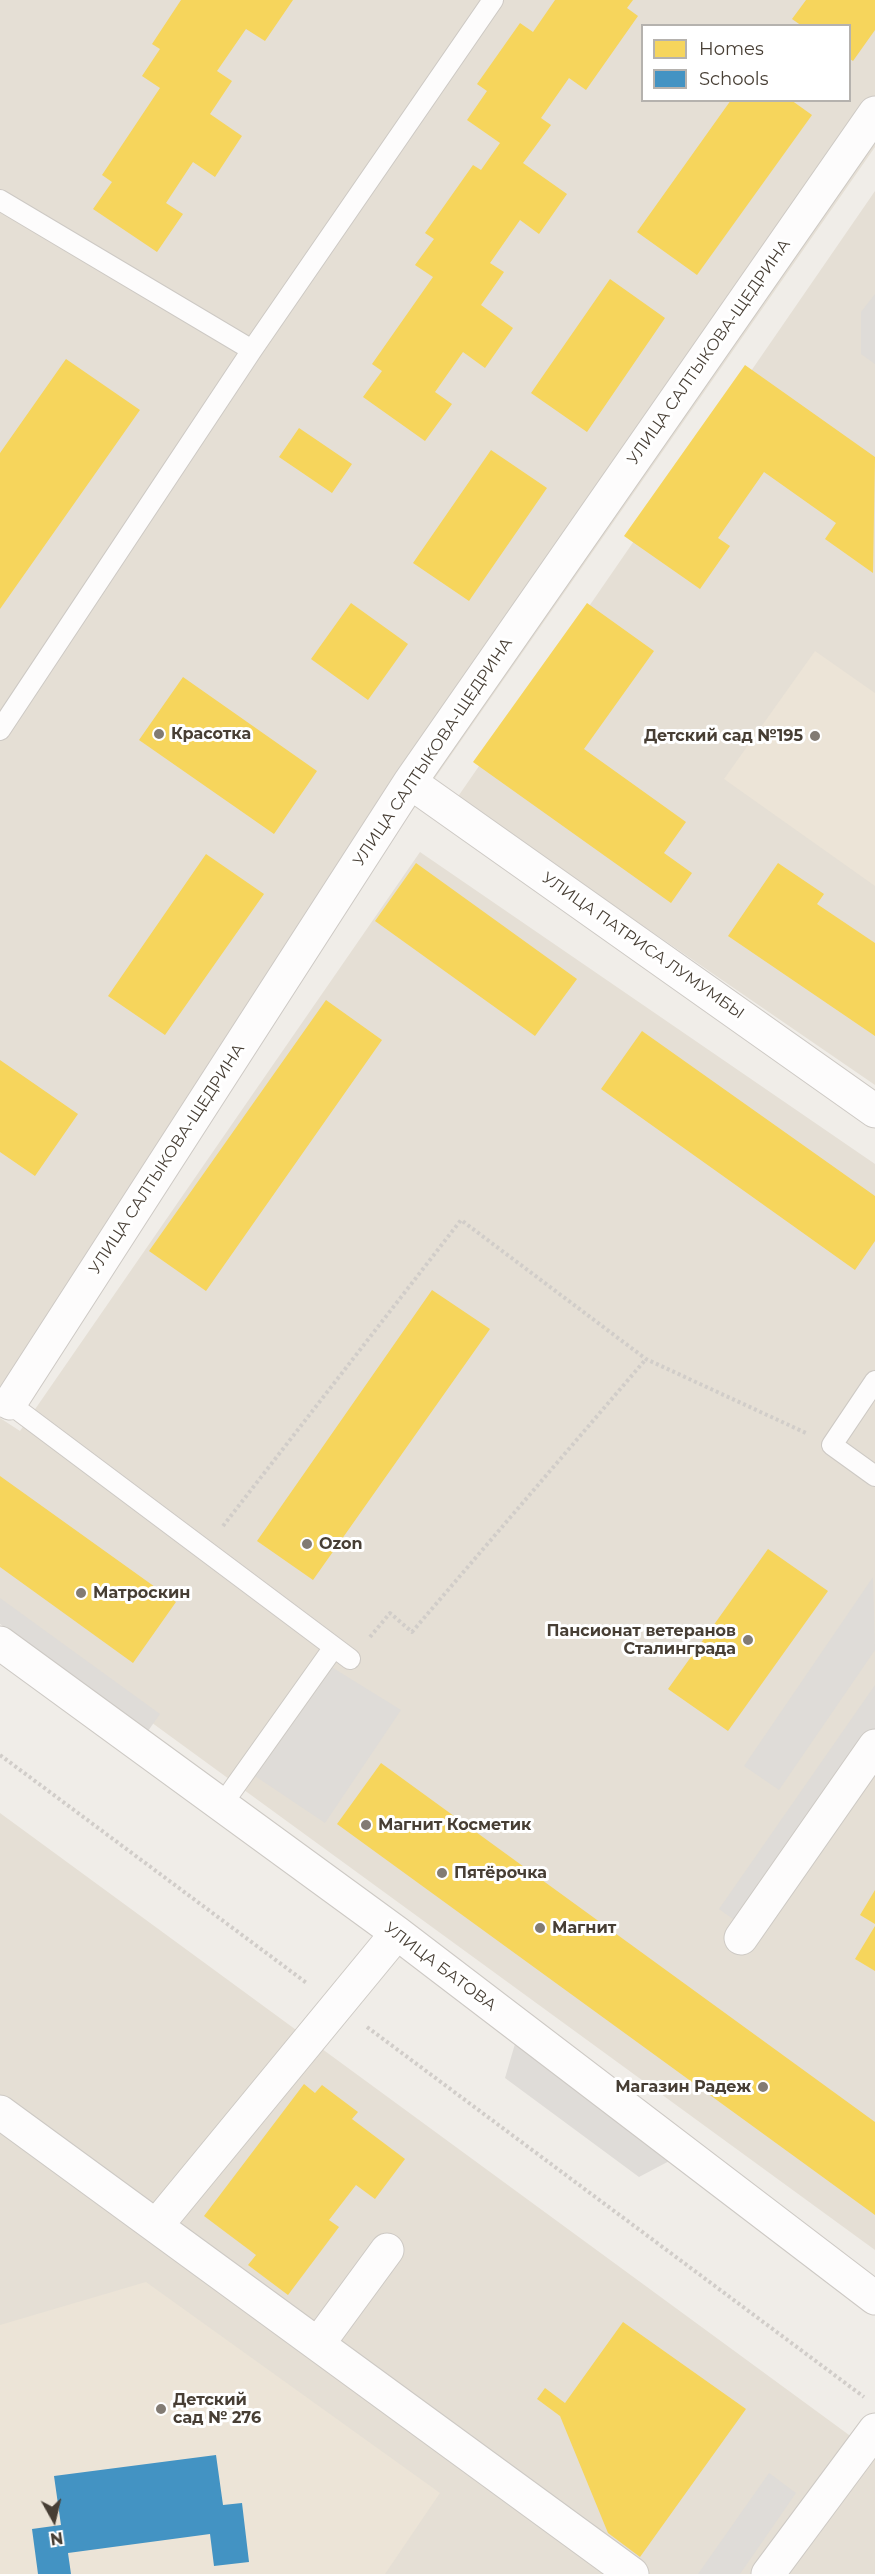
<!DOCTYPE html>
<meta charset="utf-8">
<style>
body{margin:0}
#map{position:relative;width:875px;height:2574px;overflow:hidden;background:#f0ede8;font-family:Montserrat,sans-serif}
canvas{display:block}
.legend{position:absolute;left:641px;top:24px;width:210px;height:78px;box-sizing:border-box;background:#fff;border:2px solid #b5b2ae;margin:0;padding:8px 10px;list-style:none;font-size:18px;color:#473e34}
.legend li{display:flex;align-items:center;gap:12px;height:30px}
.legend b{width:30px;border:2px solid #b5b2ae}
.north{position:absolute;left:24px;top:2490px;width:60px;height:60px;-webkit-text-stroke:4px #fff;paint-order:stroke;rotate:172deg;font-size:16px;font-weight:700;line-height:24px;text-align:center;color:#473e34}
.north::after{content:'';display:block;margin:auto;width:21px;height:27px;background:#473e34;clip-path:polygon(50% 0,100% 100%,50% 72%,0 100%)}
</style>
<div id="map">
<canvas width="875" height="2574"></canvas>
<ul class="legend">
<li><b style="height:16px;background:#f6d55c"></b>Homes</li>
<li><b style="height:16px;background:#4393c3"></b>Schools</li>
</ul>
<div class="north">N</div>
</div>
<script>
const context = document.querySelector('canvas').getContext('2d');
context.lineJoin = 'round';
function fill(path, color) { context.fillStyle = color; context.fill(path, 'evenodd'); }
function strokePath(path, color, width, dash) { context.strokeStyle = color; context.lineWidth = width; context.lineCap = dash ? 'butt' : 'round'; context.setLineDash(dash || []); context.stroke(path); }
function label(font, color, halo, rows, align = 'center') {
  context.font = font + ' Montserrat,sans-serif'; context.lineWidth = 6; context.setLineDash([]); context.textBaseline = 'middle'; context.strokeStyle = halo; context.fillStyle = color; for (const [text, x, y, turn = 0] of rows) {
    context.save(); context.translate(x, y); context.rotate((+turn || 0) * Math.PI / 180); context.textAlign = isNaN(turn) ? turn : align; if (halo) context.strokeText(text, 0, 0); context.fillText(text, 0, 0); context.restore();
  }
}
const residential = new Path2D(`
 M0 0H875V147L0 1402ZM642 26H850V100H642Z
 M875 191V1085L457 798Z
 M420 852 875 1164V2250L0 1612V1418L20 1431Z
 M0 1813 875 2454V2574H0Z`);
const education = new Path2D(`
 M815 651 875 693V886L724 779Z
 M146 2282 440 2493 385 2574H0V2325Z`);
const parking = new Path2D(`
 M875 294V364L861 354V312Z
 M873 1577 875 1650 779 1790 744 1766Z
 M0 1598 160 1714 148 1731 0 1624Z
 M330 1666 401 1710 325 1823 252 1774Z
 M875 1685V1730L740 1924 719 1909Z
 M517 2037 675 2158 639 2177 505 2078Z
 M769 2473 796 2493 740 2574H698Z`);
const homes = new Path2D(`
 M181 0H293L265 41 246 29 217 71 232 81 210 114 242 136 215 177 193 162 166 203 183 214 157 252 93 209 112 182 102 175 160 88 142 76 160 49 152 44Z
 M555 0H633L627 8 638 16 586 90 569 78 541 118 551 125 523 163 567 194 539 234 520 220 490 263 504 272 481 305 513 328 485 368 463 352 435 392 452 404 425 441 363 397 382 371 372 364 433 277 415 265 434 239 425 233 473 165 481 170 500 143 467 120 487 91 477 84 520 23 533 32Z
 M806 0H875V30L853 61 850 59V26H802L792 19Z
 M731 100H791L812 115 697 275 637 232Z
 M610 279 665 318 587 432 531 393Z
 M66 359 140 410 0 609V453Z
 M745 365 875 457 873 573 825 539 836 523 764 472 718 538 730 546 700 589 624 536Z
 M299 428 352 464 332 493 279 457Z
 M491 450 547 488 469 601 413 563Z
 M351 603 408 644 368 700 311 659Z
 M587 603 654 651 584 749 686 822 664 853 692 873 671 903 473 762Z
 M183 677 317 771 274 834 139 740Z
 M206 854 264 894 165 1035 108 996Z
 M416 863 577 979 535 1036 375 921Z
 M778 863 824 894 817 904 875 943V1036L728 936Z
 M326 1000 382 1040 206 1291 149 1251Z
 M642 1031 875 1196V1241L855 1270 601 1089Z
 M0 1060 78 1114 35 1176 0 1152Z
 M432 1290 490 1329 313 1580 257 1541Z
 M0 1476 176 1602 133 1663 0 1567Z
 M768 1549 828 1591 728 1731 668 1689Z
 M381 1763 875 2122V2215L337 1824Z
 M875 1890V1924L860 1915Z
 M875 1926V1971L855 1959Z
 M304 2084 315 2093 322 2085 358 2112 352 2119 405 2159 375 2199 356 2185 329 2220 339 2227 288 2295 248 2265 256 2255 204 2216Z
 M623 2322 746 2409 640 2557 608 2533 560 2416 537 2399 545 2388 565 2403Z`);
const schools = new Path2D(`
 M216 2455 223 2505 242 2503 249 2562 214 2566 210 2534 68 2553 71 2574H38L32 2529 61 2525 54 2476Z`);
const path = new Path2D(`
 M223 1526 461 1220 646 1359 806 1433
 M370 1637 390 1613 412 1632 646 1359
 M0 1755 308 1984
 M367 2027 864 2397`);
const lane = new Path2D(`
 M0 200 252 350
 M0 730 252 350 493 0
 M875 1381 832 1445 875 1476
 M2 1398 334 1647 221 1806
 M334 1647 350 1659`);
const street = new Path2D(`
 M410 782 875 1111
 M10 1403 410 782 875 113
 M0 1643 397 1933 875 2298
 M741 1938 875 1746
 M0 2112 632 2574
 M156 2226 397 1933
 M318 2344 387 2250
 M768 2574 875 2430`);
const markers = [
 [159,734,6,"#827b73"],
 [815,736,6,"#827b73"],
 [307,1544,6,"#827b73"],
 [81,1593,6,"#827b73"],
 [748,1640,6,"#827b73"],
 [366,1825,6,"#827b73"],
 [442,1873,6,"#827b73"],
 [540,1928,6,"#827b73"],
 [763,2087,6,"#827b73"],
 [161,2409,6,"#827b73"]
];
const streetNames = [
 ["УЛИЦА САЛТЫКОВА-ЩЕДРИНА",709,352,-55],
 ["УЛИЦА САЛТЫКОВА-ЩЕДРИНА",433,752,-56],
 ["УЛИЦА ПАТРИСА ЛУМУМБЫ",643,946,35],
 ["УЛИЦА САЛТЫКОВА-ЩЕДРИНА",167,1159,-57],
 ["УЛИЦА БАТОВА",440,1967,37]
];
const poiNames = [
 ["Красотка",171,734],
 ["Детский сад №195",803,736,"right"],
 ["Ozon",319,1544],
 ["Матроскин",93,1593],
 ["Пансионат ветеранов",736,1631,"right"],
 ["Сталинграда",736,1649,"right"],
 ["Магнит Косметик",378,1825],
 ["Пятёрочка",454,1873],
 ["Магнит",552,1928],
 ["Магазин Радеж",751,2087,"right"],
 ["Детский",173,2400],
 ["сад № 276",173,2418]
];
fill(residential, '#e5dfd5');
fill(education, '#ece4d7');
fill(parking, '#dfdcd8');
fill(homes, '#f6d55c');
fill(schools, '#4393c3');
strokePath(lane, '#cdc9c4', 22);
strokePath(street, '#cdc9c4', 35);
strokePath(path, '#d1cdc9', 4, [3, 3]);
strokePath(lane, '#fdfcfc', 20);
strokePath(street, '#fdfcfc', 33);
for (const [x, y, r, color] of markers) { const dot = new Path2D(); dot.arc(x, y, r, 0, 2 * Math.PI); context.fillStyle = color; context.fill(dot); strokePath(dot, '#fff', 2); }
label('16px', '#473e34', '#fff', streetNames);
label('bold 16px', '#473e34', '#fff', poiNames, 'left');
</script>
